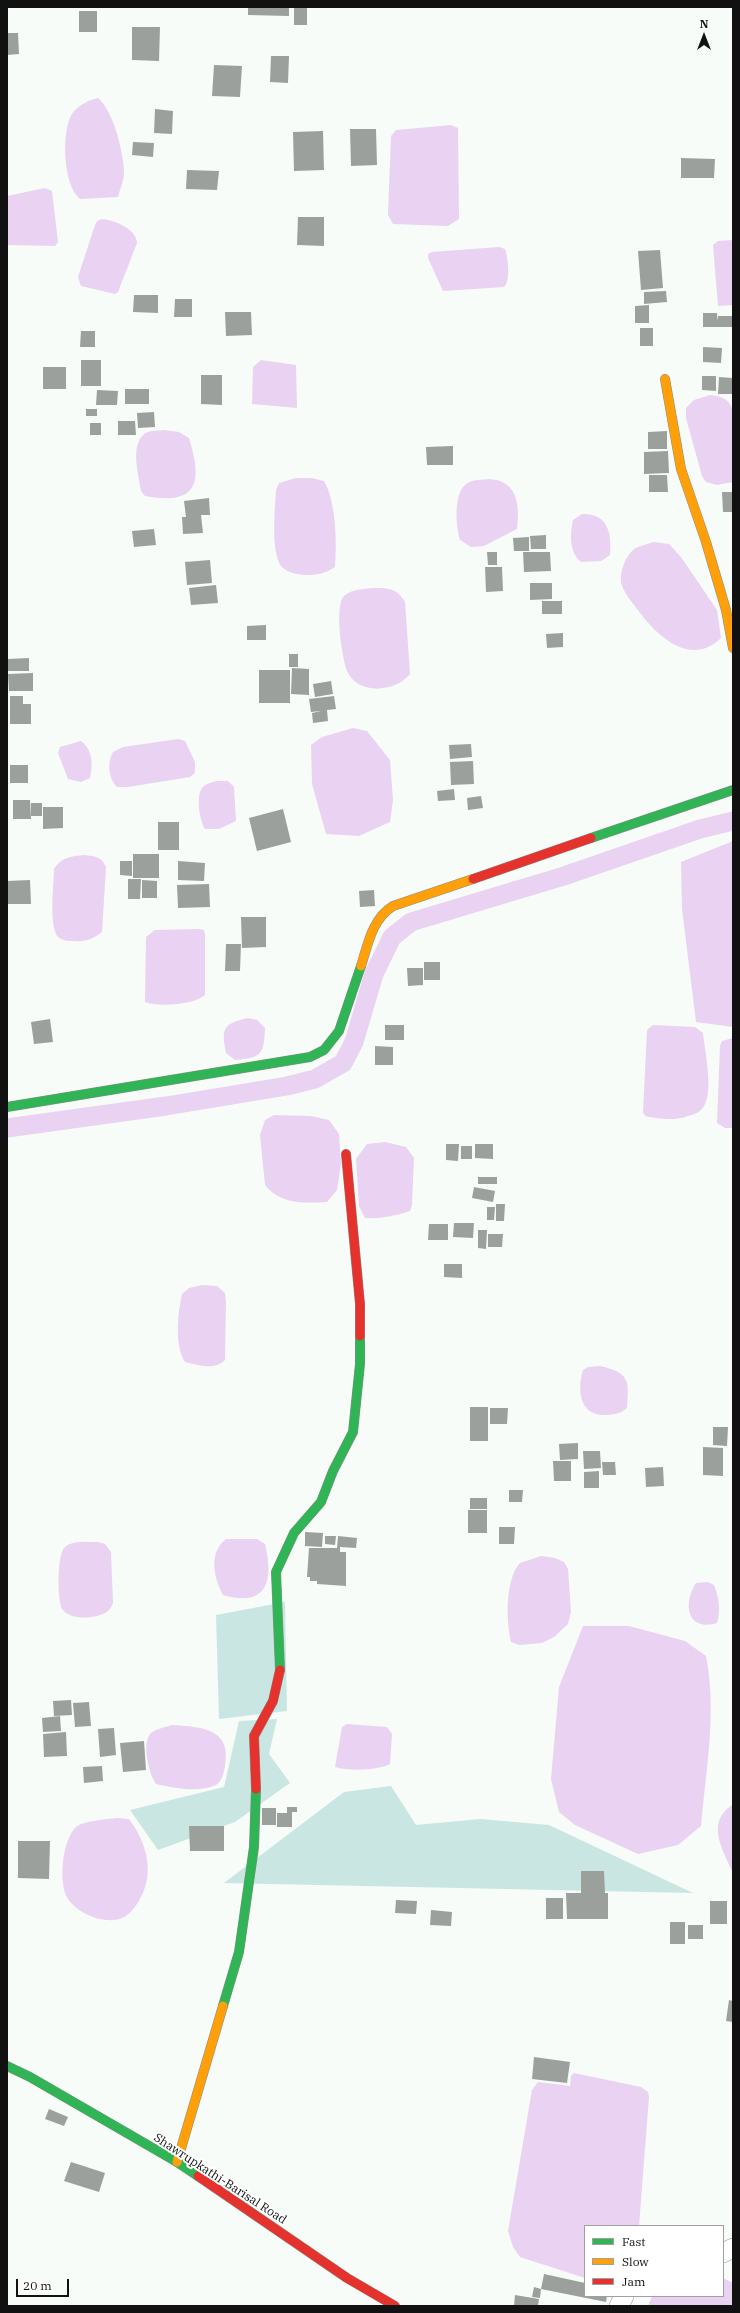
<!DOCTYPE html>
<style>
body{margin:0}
#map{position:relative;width:740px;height:2313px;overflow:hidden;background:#f7fcf8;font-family:"IBM Plex Serif",serif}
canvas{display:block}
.frame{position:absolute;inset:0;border:8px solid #111;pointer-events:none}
.legend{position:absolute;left:584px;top:2225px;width:140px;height:72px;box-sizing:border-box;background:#fff;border:1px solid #a0a0a0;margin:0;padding:5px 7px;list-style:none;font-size:12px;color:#111}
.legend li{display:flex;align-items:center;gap:8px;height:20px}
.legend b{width:20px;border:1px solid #a0a0a0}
.north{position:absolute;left:684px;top:16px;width:40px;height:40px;-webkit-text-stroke:3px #fff;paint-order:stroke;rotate:0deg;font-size:11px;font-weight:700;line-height:16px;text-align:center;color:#111}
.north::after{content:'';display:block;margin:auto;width:14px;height:18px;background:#111;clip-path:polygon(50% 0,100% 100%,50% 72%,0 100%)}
.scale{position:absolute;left:16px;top:2279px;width:53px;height:18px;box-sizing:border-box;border:2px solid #111;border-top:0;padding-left:5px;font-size:12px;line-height:14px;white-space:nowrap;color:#111;-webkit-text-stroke:3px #fff;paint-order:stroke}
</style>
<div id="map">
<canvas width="740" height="2313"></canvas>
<div class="frame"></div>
<ul class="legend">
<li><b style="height:5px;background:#30b455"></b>Fast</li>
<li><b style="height:5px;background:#ff9f0a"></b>Slow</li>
<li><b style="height:5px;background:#e5322d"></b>Jam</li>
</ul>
<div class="north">N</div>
<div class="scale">20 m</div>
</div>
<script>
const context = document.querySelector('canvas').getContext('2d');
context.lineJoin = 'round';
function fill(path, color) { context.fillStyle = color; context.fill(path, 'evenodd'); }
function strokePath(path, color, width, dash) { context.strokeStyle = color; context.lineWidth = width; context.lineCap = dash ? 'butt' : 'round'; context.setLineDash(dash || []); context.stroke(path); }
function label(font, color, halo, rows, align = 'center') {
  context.font = font + ' "IBM Plex Serif",serif'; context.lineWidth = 4; context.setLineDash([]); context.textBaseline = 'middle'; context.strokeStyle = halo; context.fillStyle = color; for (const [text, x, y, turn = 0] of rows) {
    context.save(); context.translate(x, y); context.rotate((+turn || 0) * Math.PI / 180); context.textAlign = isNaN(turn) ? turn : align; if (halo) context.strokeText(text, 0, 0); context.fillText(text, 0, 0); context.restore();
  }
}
const forest = new Path2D(`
 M285 1602 287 1711 219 1719 216 1615Z
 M277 1719 269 1754 290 1783 235 1822 158 1850 130 1810 224 1787 239 1721Z
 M391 1786 416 1825 480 1819 549 1825 693 1893 224 1883 344 1792Z`);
const water = new Path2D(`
 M98 98C113 110 124 153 124 173 124 180 120 189 118 197L80 199C63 186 61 131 72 114 78 105 89 100 98 98Z
 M451 125 458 128 459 219 448 226 393 224 388 215 391 136 396 130Z
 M45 188 52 191 58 242 55 246 7 245V196Z
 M102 219C114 220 137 229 137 243L118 292 115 294 81 286 78 277 95 225 97 221Z
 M733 240V305L718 306 713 245 718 241Z
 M499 247 505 249C508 257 511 281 504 287L443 291 428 258V254L432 252Z
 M261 360 296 365 297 408 252 404 253 367Z
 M710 395C722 397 729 398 733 411V482L717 485 706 482 702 476 686 418V408L694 400Z
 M164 430 179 432 189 438C202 481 200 506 145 496L141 491C139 476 128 440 148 432 153 430 159 431 164 430Z
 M296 478H312L324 481C336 501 337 543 335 567 325 574 316 575 304 575 297 574 289 573 283 568 270 557 275 507 276 490L279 483Z
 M490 479C518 481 520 506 517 529L484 546 471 547 460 540C456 527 453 494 466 484 472 479 483 480 490 479Z
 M582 514C608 513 612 533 610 555L601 561 581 562C569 552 570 534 573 520Z
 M654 542 669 544 681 557 717 610 721 638C690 668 656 635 637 609 631 601 623 592 621 582 620 571 625 557 634 549 639 546 648 544 654 542Z
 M373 588C388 588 397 588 405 602L410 674C396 692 358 696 347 671 342 658 334 606 344 596 351 589 364 589 373 588Z
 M353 728 367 731 390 760 393 800 390 822 359 836 326 834 312 784 311 745 322 737Z
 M178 739 185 741 195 762V773L190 777 128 787H117C108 778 107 762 113 752L123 747Z
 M81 741C93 750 93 765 90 778L81 782 68 779 58 753 60 747Z
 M217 781H228L234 787 236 821 219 829H205C200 822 195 794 203 787 207 783 213 782 217 781Z
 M733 841V1027L696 1022 682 909 681 862Z
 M84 855C95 856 102 857 106 867L102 932C93 939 86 942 74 941 69 941 64 941 59 938 48 929 54 883 54 869 61 857 72 856 84 855Z
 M199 929 204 930 205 935V995C194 1005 159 1007 145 1002L146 937 155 930Z
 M248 1018 257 1020 265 1028C264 1054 262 1058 235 1060L226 1053C221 1028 223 1024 248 1018Z
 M653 1025 695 1027 703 1033C705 1052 713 1088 705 1104 702 1112 695 1114 688 1116 675 1121 659 1119 645 1116L643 1112 647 1030Z
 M733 1038V1128H725L717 1123 720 1046 722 1041Z
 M274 1115 311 1116 329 1120 339 1134 341 1164 337 1190 327 1202C304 1203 281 1205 265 1185L260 1135 265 1120Z
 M385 1142 406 1147 414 1158 412 1205 410 1211C395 1216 380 1219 365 1218L359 1206 356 1159 367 1144Z
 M202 1285 217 1286 225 1293 226 1302 225 1360C214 1371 199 1365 185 1362 174 1345 178 1312 182 1294L189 1288Z
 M600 1366C630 1373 629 1380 627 1408 620 1414 613 1415 604 1415 579 1415 577 1389 583 1370L588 1367Z
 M226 1539H257L265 1544C274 1581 267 1608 223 1595 214 1578 208 1553 226 1539Z
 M98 1542 105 1544 111 1552 113 1603C112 1606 110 1609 108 1611 98 1619 70 1621 62 1609 57 1600 57 1553 65 1547 73 1540 87 1542 98 1542Z
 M541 1556 555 1558 564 1562 568 1569 571 1612 568 1624 554 1637 542 1643 519 1645 511 1642C506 1621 505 1579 520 1563Z
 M708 1582 714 1585C719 1598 721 1610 717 1623 686 1632 683 1603 696 1583Z
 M583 1626H629L685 1641 706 1656C717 1712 706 1770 701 1826L678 1845 638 1854 575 1825 559 1812 551 1779 559 1687Z
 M347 1724 387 1727 392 1734 390 1764C376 1771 349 1771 335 1767L342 1727Z
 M172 1725C201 1727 232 1728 225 1766 224 1772 222 1782 216 1785 199 1793 173 1788 156 1784 149 1774 141 1743 151 1733 156 1729 166 1727 172 1725Z
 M732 1805 733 1806V1873C723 1850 705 1823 732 1805Z
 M117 1818 129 1819C143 1837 153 1864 145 1887 142 1897 133 1914 122 1918 105 1925 78 1914 68 1899 58 1884 62 1840 76 1827 83 1821 107 1819 117 1818Z
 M574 2073 641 2087 648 2092 649 2097 639 2226H585V2278L520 2257 513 2247 508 2231 532 2090 538 2082 570 2086 571 2076Z
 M723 2278 733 2283V2306H648L652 2296H723Z`);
const canal = new Path2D(`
 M7 1128 166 1106 287 1086 315 1079 343 1063 354 1042 374 974 392 937 411 922 564 876 700 829 733 821`);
const building = new Path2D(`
 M248 7H289V16L248 15Z
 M294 7H307V25H294Z
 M79 11H97V32H79Z
 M132 27H160L159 61 132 60Z
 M7 33H18L19 54 7 55Z
 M271 56H289L288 83 270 82Z
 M214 65 242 66 240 97 212 96Z
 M155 109 173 111 172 134 154 133Z
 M350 129H376L377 165 351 166Z
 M323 131 324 170 294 171 293 132Z
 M133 142 154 143 153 157 132 155Z
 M681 158 715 159 714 178H681Z
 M187 170 219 171 217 190 186 189Z
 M298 217H324V246L297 245Z
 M660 250 663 288 641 290 638 251Z
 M666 291 667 302 644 304V292Z
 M134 295H158V313L133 312Z
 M175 299H192V317H174Z
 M649 305V323H635V306Z
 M225 312H251L252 335 226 336Z
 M703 313H717V321L718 316H733V327H703Z
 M640 328H653V346H640Z
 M81 331H95V347H80Z
 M703 347 722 348 721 363 703 362Z
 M81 360H101V386H81Z
 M43 367H66V389H43Z
 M201 375H222V405L201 404Z
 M702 376H716V391L702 390Z
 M719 377 733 378V394H718Z
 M125 389H149V404H125Z
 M97 390 118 391 117 405H96Z
 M86 409H97V416H86Z
 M154 412 155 427 138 428 137 413Z
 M118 421H135L136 435H118Z
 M90 423H101V435H90Z
 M667 431V449H648V432Z
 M453 446V465H427L426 447Z
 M668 451 669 473 644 474V452Z
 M649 475H667L668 492H649Z
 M722 492H733V512H723Z
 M209 498 210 515H201L203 533 183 534 182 517H186L184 501Z
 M154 529 156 545 134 547 132 531Z
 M546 535V549H531L530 536Z
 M529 537V551H514L513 538Z
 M487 552H497V565H488Z
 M523 552H550L551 571 524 572Z
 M210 560 212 583 187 585 185 562Z
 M485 567H502L503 591 486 592Z
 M530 583H552V599L530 600Z
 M216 585 218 603 191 605 189 588Z
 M542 601H562V614H542Z
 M266 625V640H247V626Z
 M563 633V647L547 648 546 634Z
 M289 654H298V667H289Z
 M29 658V671H8V659Z
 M292 668 309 669V695L291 694Z
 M259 670H290V703H259Z
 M33 673V691H9L8 674Z
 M331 681 333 694 315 697 313 684Z
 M10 696H23V704H31V724H10Z
 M334 696 336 709 327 710 328 721 313 723 312 713 321 711 311 712 309 699Z
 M471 744 472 757 450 759 449 745Z
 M473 761 474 784 451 785 450 762Z
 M10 765H28V783H10Z
 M454 789 455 800 438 801 437 791Z
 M481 796 483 808 468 810 467 798Z
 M13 800H30L31 819H13Z
 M31 803H42V816H31Z
 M43 807H63V828L43 829Z
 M283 809 291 842 257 851 249 818Z
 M158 822H179V850H158Z
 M133 854H159V878H133Z
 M120 861H132V876L120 875Z
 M178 861 205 863 204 881 178 880Z
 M128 879H141L140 899H128Z
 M30 880 31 904H7V881Z
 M142 880 157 881V898H142Z
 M209 884 210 907 178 908 177 885Z
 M374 890 375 906 360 907 359 891Z
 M241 917H266V947L242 948Z
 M226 944H241L240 971H225Z
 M424 962H440V980H424Z
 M407 968H423V985L408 986Z
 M50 1019 53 1042 34 1044 31 1022Z
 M385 1025H404V1040H385Z
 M375 1046 393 1047V1065H375Z
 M446 1144H459L458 1161 446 1160Z
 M475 1144H493V1159L475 1158Z
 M461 1146H472V1159H461Z
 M478 1177H497V1184H478Z
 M474 1187 495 1191 493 1202 472 1198Z
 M496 1204H505L504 1221H496Z
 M487 1207H495L494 1220H487Z
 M454 1223H474L473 1238 453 1237Z
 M429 1224H448V1240H428Z
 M478 1230H487L486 1249 478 1248Z
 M488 1234H503L502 1247H488Z
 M444 1264H462V1278L444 1277Z
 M470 1407H488V1441H470Z
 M490 1408H508L507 1424H490Z
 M713 1427H728L727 1446 713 1445Z
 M578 1443V1459L560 1460 559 1444Z
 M703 1447 723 1448V1476L703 1475Z
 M583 1451H600L601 1468 584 1469Z
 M553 1461H571V1481H554Z
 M602 1462H615L616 1475H603Z
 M663 1467 664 1486 646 1487 645 1468Z
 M599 1471V1488H584V1472Z
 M509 1490H523L522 1502H509Z
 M470 1498H487V1509H470Z
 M468 1510H487V1533H468Z
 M499 1527H515L514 1544H499Z
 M305 1532 323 1533 322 1547 305 1546Z
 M325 1536H336L335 1545 325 1544Z
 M338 1536 357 1538 356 1548 340 1547V1552H346V1586L317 1584V1581H310V1577H307L309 1548H337Z
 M71 1700 72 1715 54 1716 53 1701Z
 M89 1702 91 1726 75 1727 73 1703Z
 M60 1716 61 1731 43 1732 42 1718Z
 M114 1728 116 1755 100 1757 98 1729Z
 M66 1732 67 1756 44 1757 43 1734Z
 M144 1741 146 1770 123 1772 120 1743Z
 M102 1766 103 1781 84 1783 83 1767Z
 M287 1807H297V1812H292V1827H277V1813H287Z
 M262 1808H276V1825H262Z
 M189 1826H224V1851H190Z
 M18 1841H50L49 1879 18 1878Z
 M581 1871H604L605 1893H608V1919H567L566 1893H581Z
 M546 1898H563V1919H546Z
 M396 1900 417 1901 416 1914 395 1913Z
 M710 1901H727V1924H710Z
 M431 1910 452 1912 451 1926 430 1925Z
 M670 1922H685V1944H670Z
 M688 1925H703V1939H688Z
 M729 2000 733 2001V2022L726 2021Z
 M534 2057 570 2062 567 2083 532 2079Z
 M49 2109 68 2117 64 2126 45 2119Z
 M71 2162 105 2173 99 2192 64 2181Z
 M544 2274 585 2283V2296H607L606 2302 541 2289Z
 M534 2287 541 2289 540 2298 532 2297Z
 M515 2295 539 2299 538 2306H514Z`);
const street = new Path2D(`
 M723 2253 733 2248
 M619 2306 624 2296`);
const fast = new Path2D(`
 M591 838 733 790
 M7 1107 310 1057 324 1050 339 1031 361 966
 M280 1670 276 1572 294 1533 321 1502 333 1471 353 1432 360 1364V1336
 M223 2006 239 1952 254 1847 256 1789
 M7 2066 30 2077 177 2162 198 2176`);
const slow = new Path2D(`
 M665 379 681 469 706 542 726 610 733 648
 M361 966C368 944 372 919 393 906L473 879
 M177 2162 223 2006`);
const jam = new Path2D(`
 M473 879 591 838
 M346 1154 360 1304V1336
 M256 1789 254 1736 273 1701 280 1670
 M198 2176 347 2278 395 2306`);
const streetNames = [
 ["Shawrupkathi-Barisal Road",220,2179,33]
];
fill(forest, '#c9e6e3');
fill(water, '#ead2f2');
strokePath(canal, '#ead2f2', 19);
fill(building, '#9ca09c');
strokePath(street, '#959795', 20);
strokePath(fast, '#8b8d8c', 10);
strokePath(slow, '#8b8d8c', 10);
strokePath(jam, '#8b8d8c', 10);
strokePath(street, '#fefffe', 19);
strokePath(fast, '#30b455', 9);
strokePath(slow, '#ff9f0a', 9);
strokePath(jam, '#e5322d', 9);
label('12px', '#111', '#fff', streetNames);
</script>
